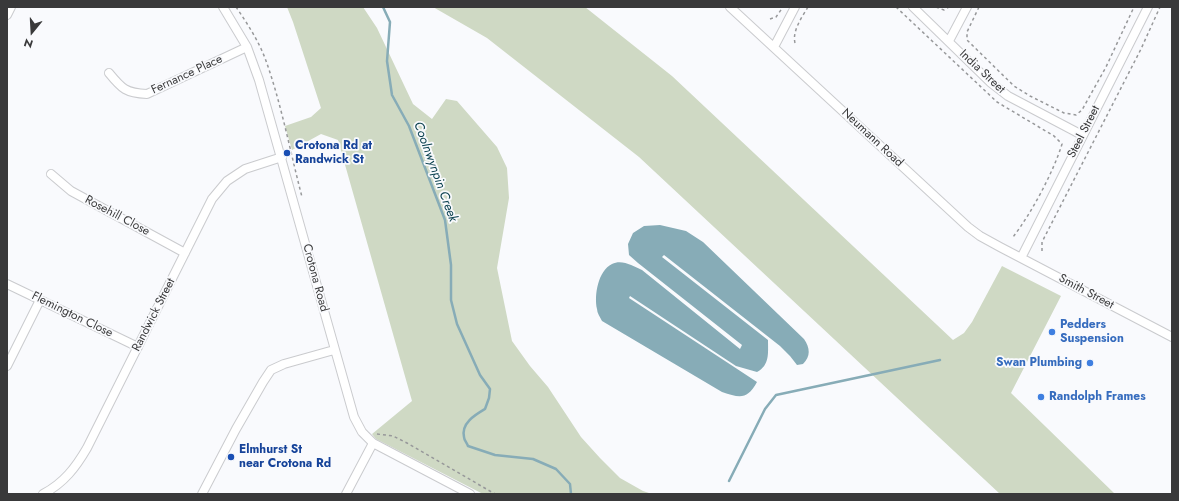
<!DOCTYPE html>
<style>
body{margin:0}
#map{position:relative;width:1179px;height:501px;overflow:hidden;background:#f9fafd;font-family:Jost,sans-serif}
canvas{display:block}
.frame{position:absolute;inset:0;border:8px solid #39393a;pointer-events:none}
.north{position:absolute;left:12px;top:12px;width:40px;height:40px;-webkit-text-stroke:3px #f9fafd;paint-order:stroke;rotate:198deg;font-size:11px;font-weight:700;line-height:16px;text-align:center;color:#39393a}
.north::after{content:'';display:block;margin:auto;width:14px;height:18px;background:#39393a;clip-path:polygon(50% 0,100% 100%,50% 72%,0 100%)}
</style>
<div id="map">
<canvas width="1179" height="501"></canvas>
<div class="frame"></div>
<div class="north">N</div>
</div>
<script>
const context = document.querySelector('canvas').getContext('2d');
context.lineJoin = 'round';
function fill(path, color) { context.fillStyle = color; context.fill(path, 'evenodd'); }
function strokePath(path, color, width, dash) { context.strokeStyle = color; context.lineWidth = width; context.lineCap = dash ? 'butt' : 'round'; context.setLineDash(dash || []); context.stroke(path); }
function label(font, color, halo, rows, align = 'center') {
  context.font = font + ' Jost,sans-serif'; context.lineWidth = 3.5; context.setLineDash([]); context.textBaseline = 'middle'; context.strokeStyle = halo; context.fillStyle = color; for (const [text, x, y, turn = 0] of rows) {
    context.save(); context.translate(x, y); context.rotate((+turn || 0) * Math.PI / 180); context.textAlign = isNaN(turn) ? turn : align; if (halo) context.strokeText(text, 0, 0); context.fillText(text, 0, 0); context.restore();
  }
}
const green = new Path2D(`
 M287 7H363L377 28 413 104 432 119 446 99 457 101 497 147 507 168 509 198 497 268 512 341 530 366 548 387 581 437 600 458 620 478 643 491 652 494H483L376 439 372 434 412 401 338 140 321 134 292 150 285 126 311 117 321 108 293 22Z
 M433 7H585L672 76 953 340 964 333 972 322 1002 266 1061 296 1011 393 1115 494H1000L639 157 487 38Z`);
const water = new Path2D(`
 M660 225 686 231 703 242 804 339C810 348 811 356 803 364L797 365 790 356 780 346 664 255 662 257 768 340C768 353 770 365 757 372L736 366 630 296 629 298 757 382C747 400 740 398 722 392L602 321C600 317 597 313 597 309 594 295 598 271 612 264 622 259 633 266 642 270L740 349 742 345 638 263 629 255 628 244 633 233 644 226Z`);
const stream = new Path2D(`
 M383 7 390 22 387 61 392 95 409 126 445 220 451 265V300L457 324 480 375 490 389 489 398 485 409C475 415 461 423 464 437 464 440 467 443 468 446L495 455 533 459 556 469 570 484 571 494
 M729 481 765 409 776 395 940 360`);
const path = new Path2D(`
 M236 7C247 23 258 40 265 58 281 102 290 151 302 197
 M896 7 997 102 1054 136 1062 144C1054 171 1031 214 1013 237
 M936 7 944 10 949 7
 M979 7 967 32V40L1014 86 1030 96 1064 113 1076 115 1082 110 1106 67 1134 7
 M770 19 776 17 783 7
 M795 43C792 31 802 17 808 7
 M1042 251V242L1141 49 1160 7
 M377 434 393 436 407 443 495 494`);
const street = new Path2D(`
 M223 7 247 47 259 80 354 417 362 432 373 443 470 494
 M730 7 968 227 980 236 1000 247 1172 337
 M913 7 990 82 1008 96 1082 135
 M7 15 11 7
 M949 41 967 7
 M774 47 795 7
 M109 73C122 89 126 93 147 94L247 47
 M51 174 71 191 185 253
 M1021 258 1148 7
 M7 284 138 347
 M7 366 40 300
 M43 494C64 483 76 467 87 448L212 199 227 181 245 169 282 157
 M202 494 236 429 263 382 271 370 284 364 334 350
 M346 494 373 443`);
const markers = [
 [287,153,4,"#1a4fb4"],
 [1052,332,4,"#3f7fe0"],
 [1090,363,4,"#3f7fe0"],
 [1041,397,4,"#3f7fe0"],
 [231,457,4,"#1a4fb4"]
];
const streetNames = [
 ["India Street",982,72,43],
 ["Fernance Place",187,75,-25],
 ["Steel Street",1084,132,-63],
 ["Neumann Road",872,138,43],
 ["Rosehill Close",117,216,28],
 ["Crotona Road",315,278,75],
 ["Smith Street",1086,292,28],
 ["Flemington Close",72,315,26],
 ["Randwick Street",154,315,-63]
];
const transitNames = [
 ["Crotona Rd at",295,146],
 ["Randwick St",295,160],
 ["Elmhurst St",239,450],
 ["near Crotona Rd",239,464]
];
const shopNames = [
 ["Pedders",1060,325],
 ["Suspension",1060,339],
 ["Swan Plumbing",1082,363,"right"],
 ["Randolph Frames",1049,397]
];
const waterNames = [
 ["Coolnwynpin Creek",435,172,70]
];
fill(green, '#cfd9c4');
fill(water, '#87acb7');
strokePath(stream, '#87acb7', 2.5);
strokePath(street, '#cacbce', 10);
strokePath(path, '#97989a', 1.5, [3, 3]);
strokePath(street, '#fff', 8);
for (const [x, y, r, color] of markers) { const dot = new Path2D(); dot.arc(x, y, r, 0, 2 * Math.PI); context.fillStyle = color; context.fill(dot); strokePath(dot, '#f9fafd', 1.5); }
label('12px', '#39393a', '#f9fafd', streetNames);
label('bold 12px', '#164399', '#f9fafd', transitNames, 'left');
label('bold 12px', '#366cbe', '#f9fafd', shopNames, 'left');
label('italic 13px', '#0c4250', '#f9fafd', waterNames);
</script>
